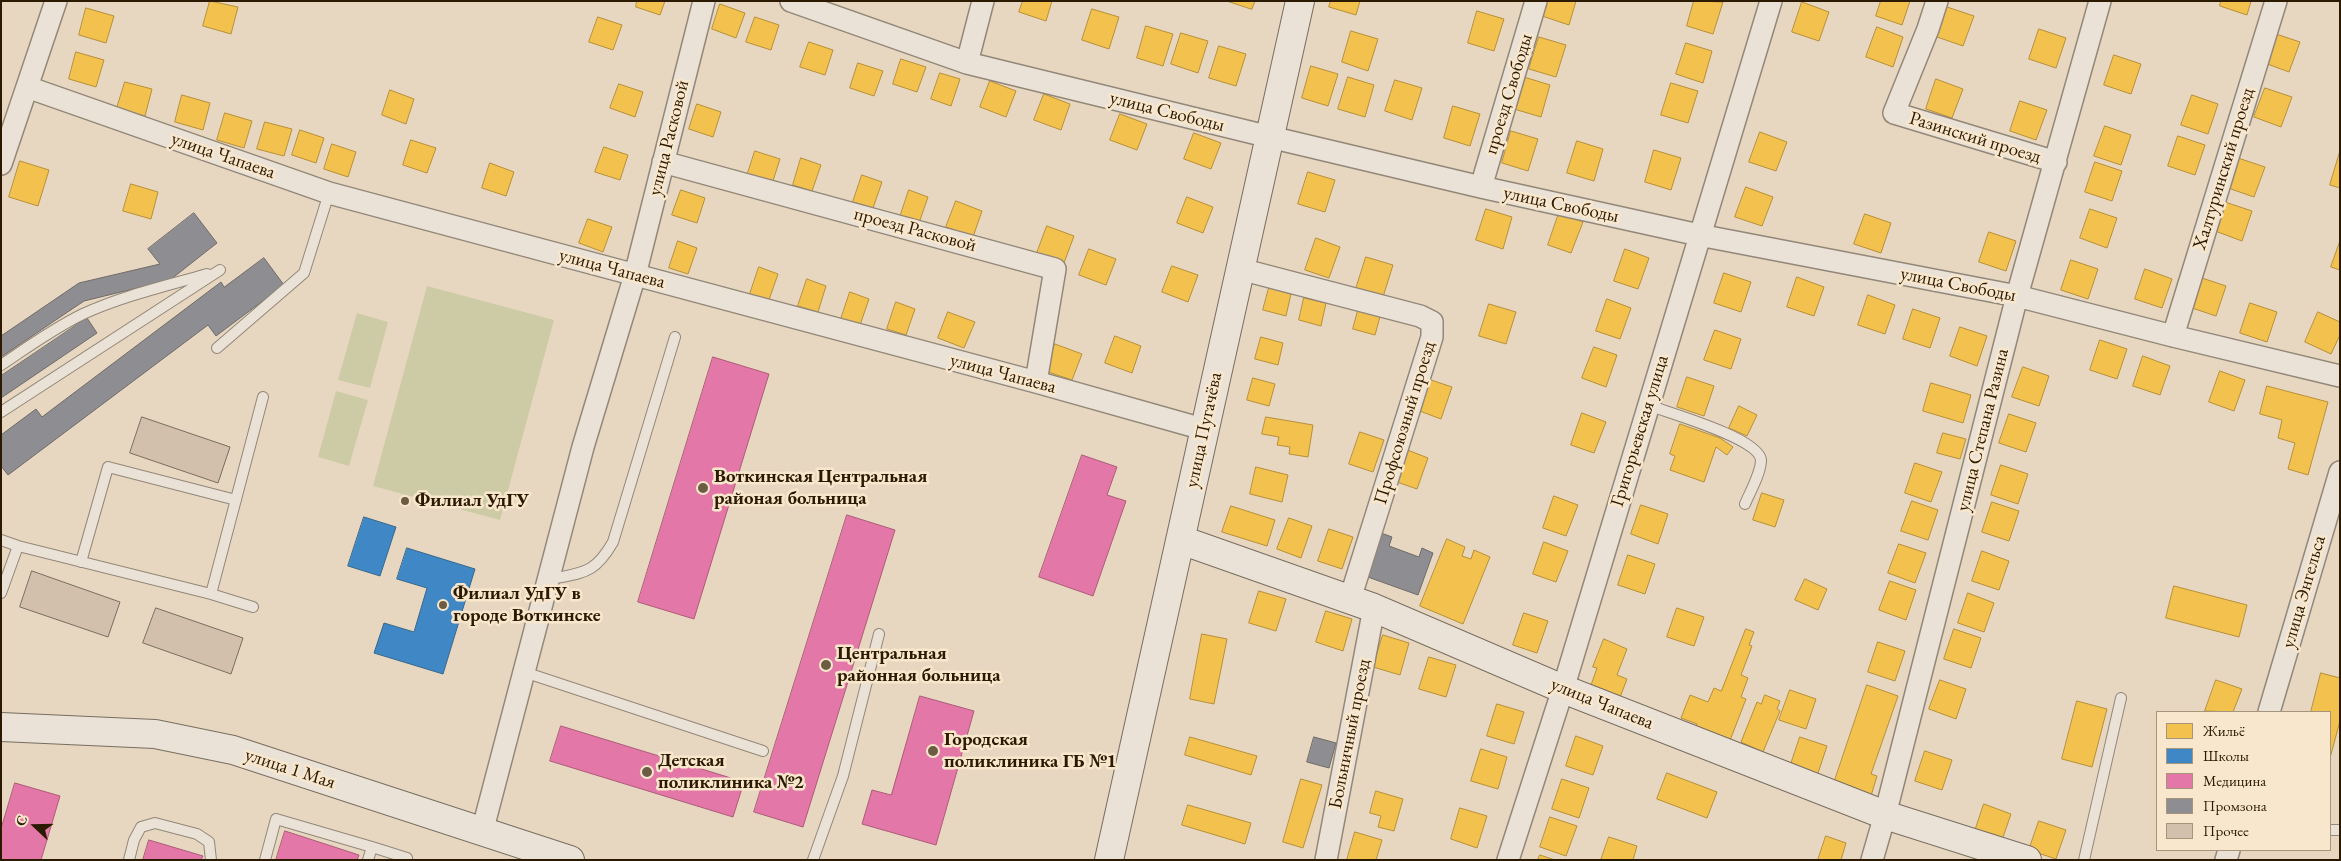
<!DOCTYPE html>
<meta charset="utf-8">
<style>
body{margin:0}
#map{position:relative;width:2341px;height:861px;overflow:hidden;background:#e7d7c1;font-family:"EB Garamond",serif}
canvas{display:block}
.frame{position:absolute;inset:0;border:2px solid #2b1900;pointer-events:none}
.legend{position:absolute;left:2156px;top:711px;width:175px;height:140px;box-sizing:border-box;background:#f9e7cd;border:1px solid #a7957b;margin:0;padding:6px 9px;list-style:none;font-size:15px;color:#2b1900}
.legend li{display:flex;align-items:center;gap:10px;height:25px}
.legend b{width:25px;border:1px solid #a7957b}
.north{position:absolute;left:10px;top:801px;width:50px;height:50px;-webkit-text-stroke:4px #f9e7cd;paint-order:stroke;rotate:291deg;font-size:14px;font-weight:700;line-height:20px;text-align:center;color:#2b1900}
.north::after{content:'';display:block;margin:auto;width:18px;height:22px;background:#2b1900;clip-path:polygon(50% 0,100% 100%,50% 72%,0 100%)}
</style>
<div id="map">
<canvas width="2341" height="861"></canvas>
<div class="frame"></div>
<ul class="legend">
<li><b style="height:14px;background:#f2c14e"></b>Жильё</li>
<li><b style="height:14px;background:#3f88c5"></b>Школы</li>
<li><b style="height:14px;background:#e377a8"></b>Медицина</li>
<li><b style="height:14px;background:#8d8d92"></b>Промзона</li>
<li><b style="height:14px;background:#d2bfac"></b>Прочее</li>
</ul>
<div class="north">С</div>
</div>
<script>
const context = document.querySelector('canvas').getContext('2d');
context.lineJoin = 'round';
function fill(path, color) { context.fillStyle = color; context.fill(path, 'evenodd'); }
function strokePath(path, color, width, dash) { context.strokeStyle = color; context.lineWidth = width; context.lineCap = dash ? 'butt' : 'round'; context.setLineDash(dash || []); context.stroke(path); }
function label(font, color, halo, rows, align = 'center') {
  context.font = font + ' "EB Garamond",serif'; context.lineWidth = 5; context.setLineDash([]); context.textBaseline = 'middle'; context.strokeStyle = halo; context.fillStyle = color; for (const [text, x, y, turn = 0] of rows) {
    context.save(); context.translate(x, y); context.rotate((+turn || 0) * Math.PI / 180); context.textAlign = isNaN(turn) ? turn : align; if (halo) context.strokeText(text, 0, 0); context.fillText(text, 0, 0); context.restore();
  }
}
const green = new Path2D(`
 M427 286 554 320 500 520 373 486Z
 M357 313 388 322 370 388 338 380Z
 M336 391 368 400 349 466 318 457Z`);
const homes = new Path2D(`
 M210 1 238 7 231 34 203 26Z
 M637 1H665L660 15 636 7Z
 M1023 1H1052L1046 21 1019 12Z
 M1227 1H1255L1252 9Z
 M1331 1H1360L1356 15 1329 7Z
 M1547 1H1576L1569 25 1542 16Z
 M1694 1 1723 2 1713 34 1687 26Z
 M1881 1H1910L1902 25 1876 16Z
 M2221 1H2251L2247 15 2220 6Z
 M1802 2 1829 12 1819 41 1792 32Z
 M720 4 745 13 736 38 712 29Z
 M1947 7 1974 16 1963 46 1937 37Z
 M86 8 114 16 106 43 79 35Z
 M1092 9 1119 17 1109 49 1082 40Z
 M1477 11 1504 19 1494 51 1468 43Z
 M598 17 622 25 613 50 589 42Z
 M755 17 779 25 771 50 746 42Z
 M1146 26 1173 34 1163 66 1137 58Z
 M1877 27 1903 37 1893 67 1866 57Z
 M2039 29 2066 38 2056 68 2029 59Z
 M1351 31 1378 39 1368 71 1342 62Z
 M1181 33 1208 41 1198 73 1171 64Z
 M2273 33 2300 42 2289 72 2262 62Z
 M1539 37 1566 45 1556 77 1529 69Z
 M809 42 833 50 825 75 800 67Z
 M1686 43 1712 51 1703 83 1676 74Z
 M1219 46 1246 54 1236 86 1209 78Z
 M76 52 104 60 96 87 69 79Z
 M2114 55 2141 64 2131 94 2104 85Z
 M901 59 926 67 917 92 893 84Z
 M858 63 883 71 874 96 850 88Z
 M1311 66 1338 74 1328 106 1302 98Z
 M940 73 960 79 951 106 931 99Z
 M1348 77 1374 85 1365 117 1338 109Z
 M1524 77 1550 85 1541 117 1514 109Z
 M1936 79 1963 89 1952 118 1926 109Z
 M1395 80 1422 88 1412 120 1385 111Z
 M990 81 1016 91 1006 117 980 107Z
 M125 82 152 89 145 116 117 108Z
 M1671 83 1698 91 1688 123 1661 115Z
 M619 84 643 92 635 117 610 108Z
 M2265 88 2292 97 2281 127 2254 117Z
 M390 90 414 99 406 124 382 115Z
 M1044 94 1070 104 1061 130 1034 120Z
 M182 95 210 103 203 130 175 122Z
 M2192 95 2218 104 2208 134 2181 125Z
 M2020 101 2047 110 2036 140 2010 131Z
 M697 104 721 112 713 137 689 129Z
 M1453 106 1480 114 1470 146 1444 138Z
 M225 113 252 121 244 148 217 140Z
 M1120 114 1147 124 1137 150 1110 140Z
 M265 122 292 129 284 156 257 149Z
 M2105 126 2131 135 2121 165 2094 156Z
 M300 130 324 138 316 163 292 155Z
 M1511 131 1538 139 1528 171 1502 163Z
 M1760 132 1787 142 1776 171 1749 162Z
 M1194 133 1221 143 1211 169 1184 159Z
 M2178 136 2205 145 2195 175 2168 166Z
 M411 140 436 148 427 173 403 165Z
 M1577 141 1603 149 1594 181 1567 173Z
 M332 144 356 152 348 177 324 169Z
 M604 147 628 155 620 180 595 172Z
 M1654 150 1681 158 1671 190 1645 182Z
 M755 151 780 159 772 184 747 176Z
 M2340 151V188L2330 185Z
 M801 158 821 165 812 191 793 185Z
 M2238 158 2265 167 2254 197 2228 188Z
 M20 161 49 170 38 206 9 197Z
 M2095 162 2122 171 2112 201 2085 192Z
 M490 163 514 172 506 196 482 188Z
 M1308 172 1335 180 1325 212 1298 204Z
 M862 175 882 182 873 208 853 202Z
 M131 184 158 192 151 219 123 211Z
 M1746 187 1773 197 1762 226 1735 217Z
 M681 190 705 198 697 223 672 215Z
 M909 190 928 197 919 223 900 217Z
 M1187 197 1213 207 1203 233 1177 223Z
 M956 201 982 211 973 237 946 227Z
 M2225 202 2252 211 2242 241 2215 231Z
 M1486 209 1512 217 1503 249 1476 240Z
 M2090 209 2117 218 2107 248 2080 238Z
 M1559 213 1583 222 1571 253 1548 245Z
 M1865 214 1891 223 1881 253 1854 244Z
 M588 219 612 227 603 252 579 243Z
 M1047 226 1074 236 1064 263 1037 253Z
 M1989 232 2016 241 2006 271 1979 262Z
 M1316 238 1340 247 1329 278 1305 270Z
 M678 241 697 248 688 274 669 268Z
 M2340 241V270L2331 267Z
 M1089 249 1116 259 1106 285 1079 275Z
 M1625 249 1649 258 1638 289 1614 281Z
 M1366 257 1393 265 1383 297 1356 289Z
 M2071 260 2098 269 2088 299 2061 290Z
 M1172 266 1198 275 1188 302 1162 292Z
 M759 267 778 274 769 300 750 294Z
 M2145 269 2172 279 2162 308 2135 299Z
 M1724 273 1751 282 1741 312 1714 303Z
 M1797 277 1824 287 1814 316 1787 307Z
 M2199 277 2226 286 2216 316 2189 307Z
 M807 279 826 286 818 312 798 306Z
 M1269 288 1291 294 1286 316 1263 310Z
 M850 292 869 299 860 325 841 319Z
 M1868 295 1895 305 1885 334 1858 325Z
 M1304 298 1326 303 1321 326 1299 320Z
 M1607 299 1631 308 1620 339 1596 331Z
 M896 302 915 309 906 335 887 329Z
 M2250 303 2277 312 2267 342 2240 333Z
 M1489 304 1516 312 1506 344 1479 336Z
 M1359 307 1381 313 1375 335 1353 329Z
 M1913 309 1940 318 1930 348 1903 339Z
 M948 312 975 322 964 348 938 338Z
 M2318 312 2340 322V335L2331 354 2305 342Z
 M1960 327 1987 336 1977 366 1950 356Z
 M1715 330 1741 339 1731 369 1704 360Z
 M1115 336 1141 346 1132 373 1105 363Z
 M1261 337 1283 343 1278 365 1255 359Z
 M2100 340 2127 349 2117 379 2090 370Z
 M1055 344 1082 354 1072 380 1045 371Z
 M1594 347 1617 355 1606 387 1582 378Z
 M2143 356 2170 366 2160 395 2133 386Z
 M2023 367 2049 376 2039 406 2012 397Z
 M2220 371 2245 380 2234 411 2209 402Z
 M1687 377 1714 386 1704 416 1677 407Z
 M1253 378 1275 384 1269 406 1247 400Z
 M1428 379 1452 387 1441 419 1417 410Z
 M1931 383 1971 395 1963 423 1923 411Z
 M2267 386 2328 402 2308 475 2288 469 2295 443 2278 438 2282 420 2260 414Z
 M1739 406 1757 415 1747 436 1729 428Z
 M1582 413 1606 422 1594 453 1571 445Z
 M2009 414 2036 423 2026 452 1999 443Z
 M1266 417 1313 425 1308 457 1289 454 1290 447 1277 445 1279 437 1262 434Z
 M1680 424 1720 438 1733 447 1727 455 1716 447 1704 482 1670 470 1675 456 1670 454Z
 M1360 432 1384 440 1373 472 1349 464Z
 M1943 433 1966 439 1960 459 1937 453Z
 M1405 449 1428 458 1417 489 1394 481Z
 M1915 463 1942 472 1931 502 1905 493Z
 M2001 465 2028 474 2018 504 1991 495Z
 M1256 467 1288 475 1282 502 1250 494Z
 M1762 493 1784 500 1775 527 1753 520Z
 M1554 496 1578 505 1566 536 1543 528Z
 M1912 501 1938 510 1928 540 1901 531Z
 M1992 502 2019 511 2009 541 1982 532Z
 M1641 505 1668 514 1658 544 1631 534Z
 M1231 506 1275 520 1267 546 1222 532Z
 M1289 518 1312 526 1301 558 1277 549Z
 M1329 529 1353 537 1342 569 1318 561Z
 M1447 539 1465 547 1462 556 1471 559 1474 550 1490 557 1463 624 1420 606Z
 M1544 542 1568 551 1556 582 1533 574Z
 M1899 544 1926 553 1915 583 1888 573Z
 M1982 551 2009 561 1999 590 1972 581Z
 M1628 555 1655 564 1645 594 1618 585Z
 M1805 579 1827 589 1818 610 1795 600Z
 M1890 581 1916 590 1906 620 1879 610Z
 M2174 586 2247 605 2239 637 2166 618Z
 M1259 591 1286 599 1276 631 1249 623Z
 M1968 593 1994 603 1984 632 1958 623Z
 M1677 608 1704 617 1694 646 1667 637Z
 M1326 611 1352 619 1343 651 1316 642Z
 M1524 613 1548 621 1537 653 1513 645Z
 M1746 629 1754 632 1749 645 1752 646 1741 675 1748 678 1741 697 1746 699 1729 743 1695 730 1697 724 1681 718 1690 695 1708 702 1714 688 1721 691Z
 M1954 629 1981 638 1971 668 1944 659Z
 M1202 634 1227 639 1214 704 1190 699Z
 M1383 635 1409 643 1400 675 1373 667Z
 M1604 639 1627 649 1617 675 1627 679 1619 700 1590 688 1597 668 1593 667Z
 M1878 642 1905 651 1895 681 1868 672Z
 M1429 657 1456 665 1446 697 1419 689Z
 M2321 673 2340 678V721L2330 758V712H2311Z
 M1940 680 1966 689 1956 719 1929 709Z
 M2216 680 2242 689 2233 712 2205 711Z
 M1867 685 1898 696 1871 774 1877 776 1871 796 1834 783Z
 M1790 690 1816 699 1806 729 1779 720Z
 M1765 695 1780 701 1777 709 1780 711 1763 752 1741 742 1757 702 1761 704Z
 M2077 701 2107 709 2092 767 2062 759Z
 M1497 704 1524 712 1514 744 1487 736Z
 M1576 736 1603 746 1593 775 1566 766Z
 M1190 737 1257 756 1251 775 1185 755Z
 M1800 737 1827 746 1817 776 1790 767Z
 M1481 749 1507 757 1498 789 1471 781Z
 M1925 751 1952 760 1942 790 1915 781Z
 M1667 773 1717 792 1707 818 1657 799Z
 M1301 779 1322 785 1303 848 1283 842Z
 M1562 779 1589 788 1579 818 1552 809Z
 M1376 791 1403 799 1394 831 1378 827 1381 816 1370 813Z
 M1984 804 2011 814 2001 843 1974 834Z
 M1188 805 1251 823 1245 844 1182 825Z
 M1460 808 1487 816 1477 848 1451 839Z
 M1550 817 1577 826 1566 856 1540 847Z
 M2039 821 2066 830 2056 859 2029 850Z
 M1355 832 1382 840 1376 860H1347Z
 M1826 836 1846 843 1841 860H1818Z
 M1609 837 1637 846 1633 860H1601Z
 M1540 855 1555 860H1538Z`);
const schools = new Path2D(`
 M364 517 396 527 380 576 348 566Z
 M407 548 475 569 443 674 374 653 384 623 414 632 427 588 397 579Z`);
const health = new Path2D(`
 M713 357 769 374 694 619 638 602Z
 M1082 455 1117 467 1107 495 1126 501 1093 596 1039 577Z
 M847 515 895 530 803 827 754 812Z
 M920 696 974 711 936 845 862 824 872 790 891 795Z
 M561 726 744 782 733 817 550 761Z
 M15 783 60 796 41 860H1V829Z
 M285 831 359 855 357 860H276Z
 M149 840 203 856 201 860H143Z`);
const industry = new Path2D(`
 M194 213 217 243 170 280 84 301 1 357V336L79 283 160 264 148 249Z
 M264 258 284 285 216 336 208 325 8 475 1 466V435L36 409 42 417 221 282 224 287Z
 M87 318 97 333 1 398V376Z
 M1381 533 1392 537 1389 546 1419 557 1422 548 1433 553 1418 595 1365 576Z
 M1314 737 1336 743 1329 768 1307 762Z`);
const building = new Path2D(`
 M142 417 230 447 218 483 130 453Z
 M32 571 120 602 108 637 20 607Z
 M156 608 243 638 231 674 143 643Z`);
const lane = new Path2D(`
 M217 348 304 273 329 193
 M1 365C28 347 54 328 83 314 122 296 166 286 207 274
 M1648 405C1669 413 1759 438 1761 460 1761 473 1750 492 1745 504
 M1 412 220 270
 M1 540 18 546
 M81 562 108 467 236 500
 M548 580C583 572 594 575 613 542L675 337
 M1 593 18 546 211 594 253 607
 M211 594 263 397
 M524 672 763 751
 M2330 830H2340
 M372 847 407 858 406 860
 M129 860 134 840 141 827 155 823 197 834 209 842 211 860
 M265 860 276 819 372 847 368 860
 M813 860 843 776 879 634
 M2084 860 2121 698`);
const street = new Path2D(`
 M791 1 967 63 1270 137 1481 187 1699 235 2017 296 2173 336 2340 376
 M1937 1 1928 29 1894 113 2056 162
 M967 63 983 1
 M27 87 329 193 1036 382 1203 429
 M663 162 1055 269 1036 382
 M1 164 56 1
 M1481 187 1536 1
 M1240 269 1420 316 1432 322V337L1350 599
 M2173 336 2276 1
 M2269 712 2340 472
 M482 832 583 447 635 275 704 1
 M1326 860 1374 608
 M1508 860 1563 689 1771 1
 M1872 860 1885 815 2017 296 2100 1
 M2226 860 2229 850`);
const secondary = new Path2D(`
 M1181 540 1374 608 1563 689 1885 815 2027 860
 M1 727 155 734 233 750 570 860
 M1109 860 1300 1`);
const markers = [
 [703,488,6,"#6d5c44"],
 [405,501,5,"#6d5c44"],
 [443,605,5,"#6d5c44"],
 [826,665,6,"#6d5c44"],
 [933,751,6,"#6d5c44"],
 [647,772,6,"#6d5c44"]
];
const streetNames = [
 ["проезд Свободы",1509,94,-73],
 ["улица Свободы",1167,112,14],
 ["улица Расковой",669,138,-76],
 ["Разинский проезд",1975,138,17],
 ["улица Чапаева",223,156,19],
 ["Халтуринский проезд",2224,169,-73],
 ["улица Свободы",1561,205,12],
 ["проезд Расковой",915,230,15],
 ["улица Чапаева",612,269,15],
 ["улица Свободы",1958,285,11],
 ["улица Чапаева",1003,374,15],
 ["Профсоюзный проезд",1405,423,-73],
 ["улица Пугачёва",1204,430,-78],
 ["улица Степана Разина",1983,430,-76],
 ["Григорьевская улица",1640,431,-73],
 ["улица Энгельса",2304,592,-74],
 ["улица Чапаева",1602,704,22],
 ["Больничный проезд",1350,734,-79],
 ["улица 1 Мая",290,769,18]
];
const poiNames = [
 ["Воткинская Центральная",714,477],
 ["районая больница",714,499],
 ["Филиал УдГУ",415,501],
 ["Филиал УдГУ в",453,594],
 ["городе Воткинске",453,616],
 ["Центральная",837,654],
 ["районная больница",837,676],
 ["Городская",944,740],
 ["поликлиника ГБ №1",944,762],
 ["Детская",658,761],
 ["поликлиника №2",658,783]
];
fill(green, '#cdcba6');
fill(homes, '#f2c14e');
strokePath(homes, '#b68f37', 1);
fill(schools, '#3f88c5');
strokePath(schools, '#39678a', 1);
fill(health, '#e377a8');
strokePath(health, '#ac5b76', 1);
fill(industry, '#8d8d92');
strokePath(industry, '#706a66', 1);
fill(building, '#d2bfac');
strokePath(building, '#786d5f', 1);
strokePath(lane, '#938778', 12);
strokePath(street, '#938778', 24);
strokePath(secondary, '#786d5f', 30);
strokePath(lane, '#eae2d7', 10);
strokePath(street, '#eae2d7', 21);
strokePath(secondary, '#eae2d7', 28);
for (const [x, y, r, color] of markers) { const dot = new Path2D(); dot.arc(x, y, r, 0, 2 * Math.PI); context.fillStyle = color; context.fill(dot); strokePath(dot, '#f9e7cd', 2); }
label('19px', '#2b1900', '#f9e7cd', streetNames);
label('bold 19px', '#2b1900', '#f9e7cd', poiNames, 'left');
</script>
